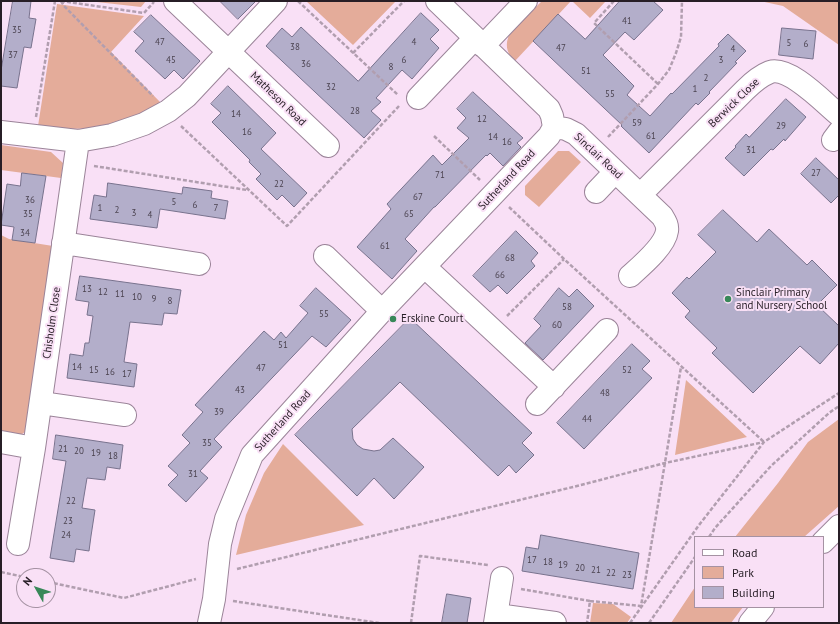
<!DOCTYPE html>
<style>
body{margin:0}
#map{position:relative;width:840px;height:624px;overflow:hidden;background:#f9e0f6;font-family:"PT Sans",sans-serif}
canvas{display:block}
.frame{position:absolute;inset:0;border:2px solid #271e26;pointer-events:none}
.legend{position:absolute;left:694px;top:536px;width:130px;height:72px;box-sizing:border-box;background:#f9e0f6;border:1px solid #a592a3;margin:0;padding:5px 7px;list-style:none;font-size:12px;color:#271e26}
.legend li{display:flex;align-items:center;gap:8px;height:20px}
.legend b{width:20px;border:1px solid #a592a3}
.north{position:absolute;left:16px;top:568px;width:40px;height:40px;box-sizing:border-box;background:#f9e0f6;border:1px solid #a592a3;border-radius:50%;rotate:309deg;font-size:11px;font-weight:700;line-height:16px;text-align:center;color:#271e26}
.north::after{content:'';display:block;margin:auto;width:14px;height:18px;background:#388859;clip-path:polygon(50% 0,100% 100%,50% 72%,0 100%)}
</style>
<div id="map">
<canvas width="840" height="624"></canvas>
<div class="frame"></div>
<ul class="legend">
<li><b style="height:5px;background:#fff"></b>Road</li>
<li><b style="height:11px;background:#e4ac9a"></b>Park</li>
<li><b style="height:11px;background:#b3aeca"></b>Building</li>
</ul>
<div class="north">N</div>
</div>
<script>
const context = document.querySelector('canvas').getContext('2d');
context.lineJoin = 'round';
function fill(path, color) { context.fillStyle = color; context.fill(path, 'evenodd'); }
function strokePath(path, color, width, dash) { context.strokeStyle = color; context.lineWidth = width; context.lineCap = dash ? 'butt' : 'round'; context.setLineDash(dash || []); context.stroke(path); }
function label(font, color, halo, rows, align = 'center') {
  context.font = font + ' "PT Sans",sans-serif'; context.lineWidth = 4; context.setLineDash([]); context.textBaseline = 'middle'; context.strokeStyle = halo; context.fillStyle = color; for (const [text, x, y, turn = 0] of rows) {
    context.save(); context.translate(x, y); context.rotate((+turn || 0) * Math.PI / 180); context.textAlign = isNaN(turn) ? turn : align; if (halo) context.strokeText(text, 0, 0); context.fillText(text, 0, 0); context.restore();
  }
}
const green = new Path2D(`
 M88 1H146L141 7Z
 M306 1H396L353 45Z
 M542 1H571L515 61C508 55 505 47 508 38 509 32 535 8 542 1Z
 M572 1H606L590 18Z
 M760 1H839V45L783 6Z
 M57 4 144 16 111 52 161 103 136 116 106 128 65 129 38 126Z
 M1 145 51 152 63 163 61 178 1 170Z
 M558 151H569L581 162 539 207 525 195V186Z
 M1 235 9 239 53 246 25 432 16 438 1 435Z
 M686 380 747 437 675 455Z
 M839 419V506L804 537H735L778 483 808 442Z
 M283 444 364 525 236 555 246 515 264 473Z
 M695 587V607H743L731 623H671Z
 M593 603 613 604 631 617 627 623H590Z`);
const building = new Path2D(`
 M13 1H31L29 18 36 19 31 48 24 47 17 88 1 86V71Z
 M220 1H256L238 19Z
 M620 1H653L663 10 634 40 625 32 603 55 634 86 627 95 650 116 671 93 672 94 719 46 718 44 728 34 746 51 735 62 737 63 709 92 710 93 698 105 696 103 649 153 621 126 622 125 533 41 558 14 585 39Z
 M421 13 439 30 430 39 439 48 412 79 402 70 376 98 381 102 371 111 381 120 364 138 266 46 282 28 292 37 301 27 358 81Z
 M151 15 200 61 183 79 174 70 165 79 135 51 144 41 134 32Z
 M782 28 816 31 813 59 779 55Z
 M228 86 276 133 261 149 307 193 294 207 282 195 277 200 256 179 261 174 249 162 250 160 212 122 221 113 211 104Z
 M473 92 523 138 517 143 521 147 503 166 490 153 487 156 486 155 435 207H434L405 239 417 251 392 279 357 247 391 209 387 204 433 155 442 165 469 138 457 128 466 118 457 109Z
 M786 99 806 117 785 141 784 139 773 150 771 149 744 176 725 158 736 147 735 146 746 134 749 137Z
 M816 158 839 180V195L831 203 801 174Z
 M22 173 46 176 35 243 12 240 14 227 1 225 7 184 20 186Z
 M108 183 182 194 183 187 212 191 211 198 228 201 225 219 160 209 157 228 90 219 94 195 106 197Z
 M723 210 757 242 769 229 807 265 812 260 837 285 817 305 839 326V343L820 364 800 346 753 393 712 353 717 348 685 317 690 311 672 293 687 277 689 279 716 252 698 235Z
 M516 231 538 253 531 261 535 266 507 294 498 285 490 292 473 276Z
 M80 276 181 290 177 314 164 313 162 325 130 322 124 362 137 364 134 387 67 378 70 354 83 356 85 343H89L93 316 87 315 89 302 76 300Z
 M316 288 351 320 326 347 312 336 214 439 222 447 200 471 208 478 186 502 168 485 178 475 168 466 190 443 182 435 203 412 195 405 264 331 274 340 281 332 286 338 308 313 300 306Z
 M559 288 569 297 577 289 594 306 543 360 525 343 541 326 534 319Z
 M410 318 532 433 522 443 534 455 516 473 509 465 498 476 400 382 352 429 353 439 357 445 363 449 374 451 380 450 393 438 424 467 394 499 374 478 357 496 295 435Z
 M632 344 650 361 642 369 652 378 584 449 557 423Z
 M56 435 123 445 120 469 107 467 105 480 87 478 82 508 95 510 91 536 89 551 76 549 74 562 50 558 66 461 53 459Z
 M541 535 639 553 633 589 522 571 526 547 538 549Z
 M447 594 471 598 467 623H442Z`);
const path = new Path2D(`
 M61 1 64 6 153 96
 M61 1 144 13 154 2
 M298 1 398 95
 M614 1 594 23 658 84
 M353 53 404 1
 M36 117 55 1
 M181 126 287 226 399 106
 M434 136 480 180
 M608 137 658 84 669 70 676 53 681 37 682 1
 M94 166 247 190
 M509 207 564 259 764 442
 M507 316 564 259
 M709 537 715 528 771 466 829 413 839 406
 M237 569 577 486 665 463 764 442
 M1 572 24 577
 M48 582 124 598 196 579
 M521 589 590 601 587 623
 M233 601 379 623
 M590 601 641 606 681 367
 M411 623 420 556 488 565
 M630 623 699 525 764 442 839 393
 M649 623 695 557`);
const minor = new Path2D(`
 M175 1 328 146
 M437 1 549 109 552 116 554 127
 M483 46 526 1
 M418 98 475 38
 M554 127 566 129 576 134 662 216C665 221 668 225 667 231 665 246 641 266 630 276
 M1 132 78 141 112 135 144 124 168 111 187 96 276 1
 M833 140 839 132
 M596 192 615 172
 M640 195 745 90C752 83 760 76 770 72 790 66 824 103 839 115
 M63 243 199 264
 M325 256 382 311
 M425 267 554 387
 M41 403 125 415
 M537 404 607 330
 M1 442 34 448
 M823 542 839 526
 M18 544 34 448 78 141
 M497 615 555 623
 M209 623 214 599 220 544 226 519 252 455 382 311 549 136 554 127
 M495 623 502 578
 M750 623 763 607`);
const markers = [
 [728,299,4,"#388859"],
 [393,319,4,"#388859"]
];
const numberNames = [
 ["41",627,21],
 ["35",17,30],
 ["47",160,42],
 ["4",414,42],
 ["5",789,43],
 ["6",806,44],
 ["38",295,47],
 ["47",561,48],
 ["4",733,49],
 ["37",13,55],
 ["45",171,60],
 ["6",404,60],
 ["3",721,60],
 ["36",306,64],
 ["8",391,67],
 ["51",586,71],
 ["2",706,78],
 ["32",331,87],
 ["1",695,89],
 ["55",610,94],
 ["28",355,111],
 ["14",236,114],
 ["12",482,119],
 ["59",637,123],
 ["29",781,126],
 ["16",247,132],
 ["61",651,136],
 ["14",493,137],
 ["16",507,142],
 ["31",751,150],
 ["27",816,173],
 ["71",440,175],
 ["22",279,184],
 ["67",418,197],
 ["36",30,200],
 ["5",174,202],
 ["6",195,205],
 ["1",100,208],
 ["7",216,208],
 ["2",117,210],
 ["3",134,213],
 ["35",28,214],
 ["65",409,214],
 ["4",150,215],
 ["34",25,233],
 ["61",385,246],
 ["68",510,258],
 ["66",500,275],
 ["13",87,289],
 ["12",103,292],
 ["11",120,294],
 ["10",137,297],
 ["9",154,299],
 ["8",170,301],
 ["58",567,307],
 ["55",324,314],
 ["60",557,325],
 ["51",283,345],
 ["14",77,367],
 ["47",261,368],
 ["15",94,370],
 ["52",627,370],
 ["16",110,372],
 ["17",127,374],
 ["43",240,390],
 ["48",605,393],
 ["39",219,412],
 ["44",587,419],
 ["35",207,443],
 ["21",63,449],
 ["20",79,451],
 ["19",96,453],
 ["18",113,456],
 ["31",193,474],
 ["22",71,501],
 ["23",68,521],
 ["24",66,535],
 ["17",532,560],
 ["18",548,562],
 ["19",563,565],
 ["20",580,568],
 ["21",596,570],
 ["22",611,573],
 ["23",627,575]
];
const streetNames = [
 ["Matheson Road",278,99,44],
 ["Berwick Close",734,103,-44],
 ["Sinclair Road",598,156,43],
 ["Sutherland Road",507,180,-47],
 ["Chisholm Close",52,323,-82],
 ["Sutherland Road",283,421,-48]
];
const poiNames = [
 ["Sinclair Primary",736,293],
 ["and Nursery School",736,306],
 ["Erskine Court",401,319]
];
fill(green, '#e4ac9a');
fill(building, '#b3aeca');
strokePath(building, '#78728d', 1);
strokePath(minor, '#9b8499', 24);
strokePath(path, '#b19eaf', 2.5, [4, 2]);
strokePath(minor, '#fff', 22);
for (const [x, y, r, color] of markers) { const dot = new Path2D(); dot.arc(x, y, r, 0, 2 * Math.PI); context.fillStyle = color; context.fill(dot); strokePath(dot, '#f9e0f6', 1.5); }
label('9px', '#4a424f', null, numberNames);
label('11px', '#271e26', '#f9e0f6', streetNames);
label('11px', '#271e26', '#f9e0f6', poiNames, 'left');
</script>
